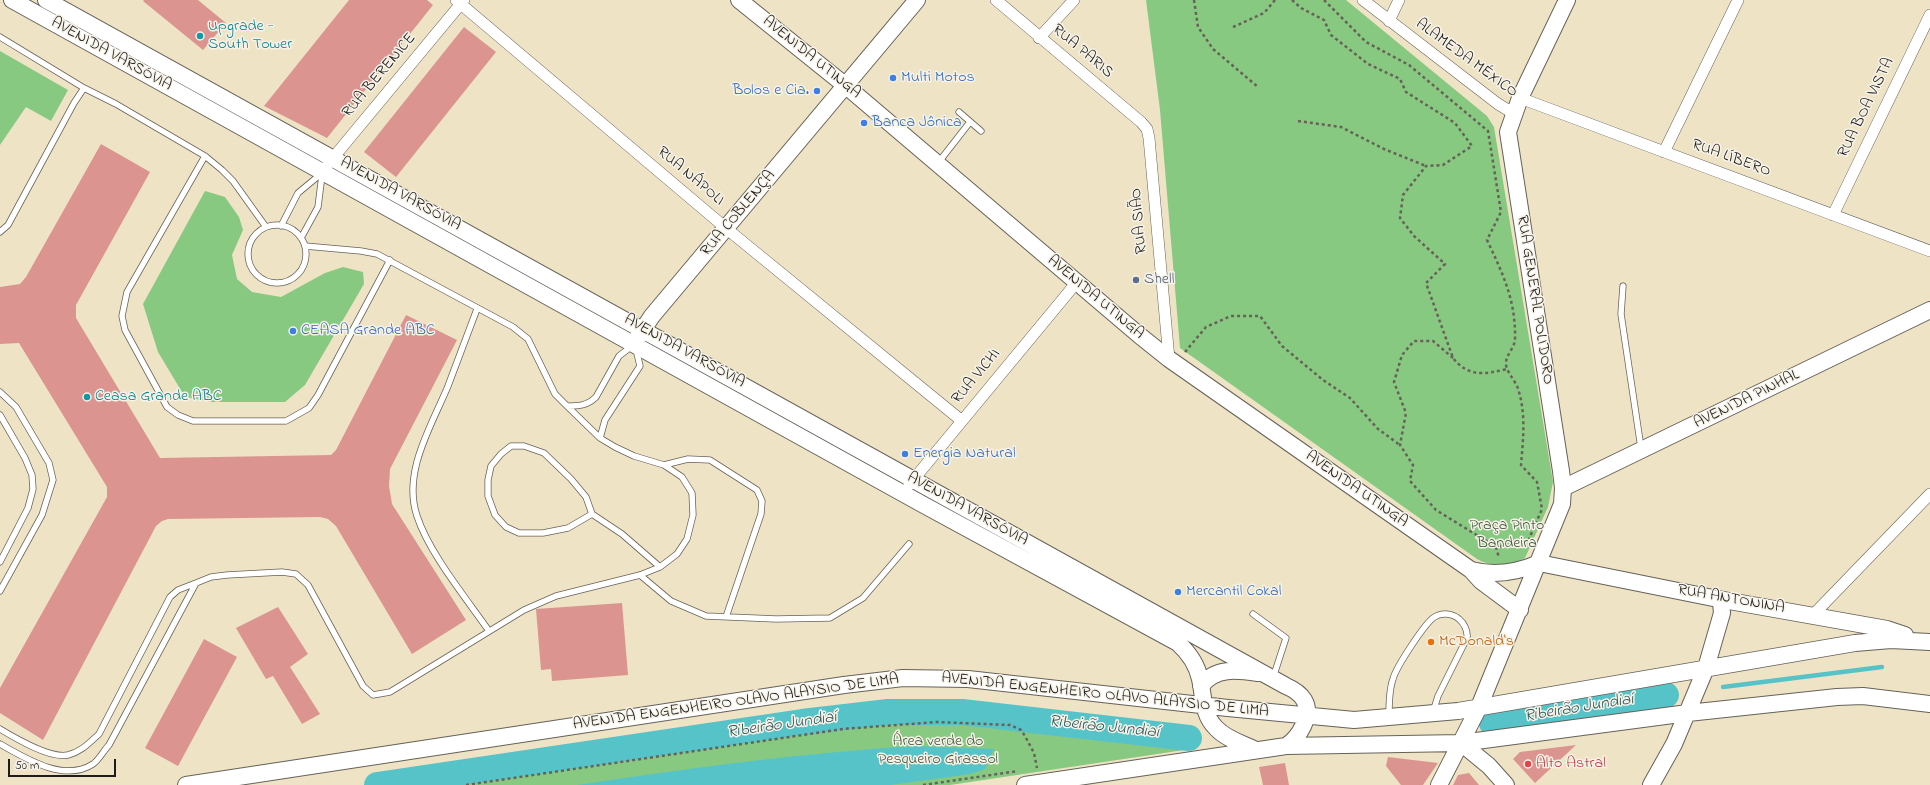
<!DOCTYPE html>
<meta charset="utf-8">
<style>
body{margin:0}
#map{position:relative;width:1930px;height:785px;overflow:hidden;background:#efe3c6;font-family:"Indie Flower",sans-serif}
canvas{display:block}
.scale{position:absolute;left:8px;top:759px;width:108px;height:18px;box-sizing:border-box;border:2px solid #1c1c1c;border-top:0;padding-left:5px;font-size:12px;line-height:14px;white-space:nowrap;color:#1c1c1c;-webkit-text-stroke:3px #f7f3e8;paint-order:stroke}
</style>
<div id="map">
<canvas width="1930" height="785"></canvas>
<div class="scale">50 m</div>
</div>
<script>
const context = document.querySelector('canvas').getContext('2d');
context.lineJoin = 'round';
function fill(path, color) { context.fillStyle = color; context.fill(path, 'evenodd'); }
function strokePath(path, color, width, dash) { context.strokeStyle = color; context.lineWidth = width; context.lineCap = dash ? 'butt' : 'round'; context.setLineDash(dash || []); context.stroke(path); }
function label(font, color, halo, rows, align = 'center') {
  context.font = font + ' "Indie Flower",sans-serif'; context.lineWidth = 3; context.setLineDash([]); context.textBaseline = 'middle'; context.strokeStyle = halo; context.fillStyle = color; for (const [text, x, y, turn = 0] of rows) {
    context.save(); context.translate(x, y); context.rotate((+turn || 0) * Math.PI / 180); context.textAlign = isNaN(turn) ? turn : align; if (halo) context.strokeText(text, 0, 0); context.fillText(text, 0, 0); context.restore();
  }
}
const green = new Path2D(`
 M1146 0H1346L1487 116 1494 127 1553 482 1548 507 1525 558C1511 566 1490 567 1477 559L1180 348 1160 110Z
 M0 51 68 90 51 121 26 107 0 145Z
 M205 191 225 197 239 217 243 230 232 255 237 279 252 292 281 297 325 273 343 267 363 272 364 284 305 385 285 402H212L185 397 158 352 143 304Z
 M957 717 1183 744 1184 750 950 785H434L848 724 905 719Z`);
const water = new Path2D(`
 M915 746 994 749 985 769 970 774 891 785H577C691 768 800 753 915 746Z`);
const stream = new Path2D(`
 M1723 687 1882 667`);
const river = new Path2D(`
 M1492 723 1666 695
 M377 785 802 722 888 712H962L1189 738`);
const building = new Path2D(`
 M144 0H198L226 23 203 50 143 1Z
 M349 0H427L433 5 327 138 264 106Z
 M464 27 496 52 396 177 364 152Z
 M101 144 150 172 76 305V318L160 458 331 455 336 450 406 315 457 340 390 469 389 486 392 504 466 620 412 654 336 526 328 519 320 517 168 519 162 521 156 526 43 740 0 713V688L107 497V487L19 343 0 344V287L20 284 26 277Z
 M622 603 628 675 552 681 551 669 541 670 536 609Z
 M278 607 308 654 290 667 320 714 302 724 273 676 266 679 236 628Z
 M204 639 237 657 178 766 145 748Z
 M1576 745 1535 783 1513 759 1520 752Z
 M1388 757 1438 763 1423 785H1401L1386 766Z
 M1285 763 1289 785H1263L1259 767Z
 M1469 773 1479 785H1453L1458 775Z`);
const path = new Path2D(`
 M1194 0 1198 27 1213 49 1258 87
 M1292 0 1301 8 1324 20 1331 35 1368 64 1400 79 1406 92 1455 123 1472 146 1443 165 1426 166 1403 195 1400 218 1414 236 1445 264 1426 283 1453 358C1469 378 1485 374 1507 369
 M1324 0 1366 42 1409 65 1488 131 1501 212 1487 240C1503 274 1516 301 1515 339 1515 348 1505 355 1506 365 1508 375 1517 382 1519 392 1526 416 1523 441 1521 465L1537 482 1542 509 1528 541 1496 547 1499 558
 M1233 27 1264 13 1275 0
 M1298 121 1341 127 1384 149 1426 166
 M1185 352 1206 327 1231 316H1260L1282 346 1323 380 1350 398 1378 429 1400 445
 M1453 358 1433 341H1414L1402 355 1394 382 1406 413 1400 445 1413 465 1410 481 1436 510 1496 547
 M466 785 843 729 937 722 1010 725 1021 730 1025 736 1034 753 1037 768
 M923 785 1018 771`);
const lane = new Path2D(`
 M0 37 84 88
 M959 112 981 131
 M205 156 127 292 122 316 125 330 167 407 178 415 193 421H286L309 408 318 395 390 260
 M938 163 970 122
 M248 254a29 29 0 1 1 58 0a29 29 0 1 1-58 0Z
 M281 226 298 193 322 173
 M0 232 8 225 74 103 84 88 116 104 205 156 222 170 233 181 266 227
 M301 238 318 207 322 175
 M305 246 361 251 377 254 513 327 528 339 555 394 567 406C578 406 587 406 596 397L619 356 632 346
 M1623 286 1621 314 1641 448
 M477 309C467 335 458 360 448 386 432 425 402 472 417 516 429 553 466 598 489 631
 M0 392 16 407 49 463 53 480 42 515 0 591
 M0 415 25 458 32 475 33 489 28 508 0 562
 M600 438 605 420 640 366 636 349
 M664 465 688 459 710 460 757 490 762 501 761 514 726 617
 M592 514 568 528 543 533H519L506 527 495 515 488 496V480L491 466 501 454 511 446H524L544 453 571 479 586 497 592 514 622 534 660 567
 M640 575 671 601 706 616 776 619 830 618 863 598 909 544
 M1253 614 1286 638 1273 678
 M1389 715C1389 703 1389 690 1393 679 1396 667 1424 625 1433 618 1441 612 1452 613 1459 619 1464 623 1468 631 1467 638L1438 696 1433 712
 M0 729C15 738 50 759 68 755 81 752 89 743 99 734L170 597 178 590 196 583
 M0 744C25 758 64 783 93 764 99 760 104 750 109 745L196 583 211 577 227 575 282 572 296 574 308 585 363 686 373 695 390 692 524 610 556 596 640 575 660 567 677 554 687 539 693 515 692 493 682 477 664 465 634 456 615 447 600 438 567 406`);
const street = new Path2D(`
 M456 0 727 229 962 421
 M996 0 1141 122 1147 129 1149 138 1169 359
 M1363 0 1498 104 1513 113
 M1389 21 1399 0
 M1039 38 1074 0
 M1520 98 1930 251
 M1664 152 1738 0
 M328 164 464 0
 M1833 215 1930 15
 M909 485 1077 282
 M1813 615 1930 494`);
const secondary = new Path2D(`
 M12 0 922 504 1178 643C1189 653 1197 665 1200 679 1204 697 1202 714 1216 728 1226 739 1243 744 1256 750
 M46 0 1286 686C1293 689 1300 693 1304 700 1313 715 1299 738 1286 746
 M739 0 846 86 1139 335 1169 359 1471 570 1481 581 1520 610
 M638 337 652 316 917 0
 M1563 488 1930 310
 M1539 563 1718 599 1887 629 1905 635
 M1471 570C1494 576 1518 572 1539 563
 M1201 686C1215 667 1237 670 1258 673
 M1461 743 1489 766 1506 785
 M186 785 844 685 903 678 968 679 1228 708 1354 720 1458 711 1855 643 1891 640 1930 642
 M1025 785 1286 746 1461 743 1688 713 1837 697 1863 696 1930 704
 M1439 785 1479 707 1562 504 1563 488 1561 471 1508 132 1520 98 1567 0
 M1651 785 1674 744 1706 668 1722 613 1721 603 1718 599`);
const markers = [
 [200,36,4,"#0f9aa8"],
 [893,78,4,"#3f7fe0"],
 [817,91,4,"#3f7fe0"],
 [864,123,4,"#3f7fe0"],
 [1136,280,4,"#5c6f8a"],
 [293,331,4,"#3f7fe0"],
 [87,397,4,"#0f9aa8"],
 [905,454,4,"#3f7fe0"],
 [1178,592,4,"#3f7fe0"],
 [1431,642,4,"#e8710a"],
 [1528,764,4,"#e0444e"]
];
const cultureNames = [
 ["Upgrade -",208,27],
 ["South Tower",208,45],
 ["Ceasa Grande ABC",95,397]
];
const streetNames = [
 ["RUA PARIS",1082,52,40],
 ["AVENIDA VARSÓVIA",111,55,29],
 ["AVENIDA UTINGA",811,58,39],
 ["ALAMEDA MÉXICO",1466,59,36],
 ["RUA BERENICE",380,76,-50],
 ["RUA BOA VISTA",1867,108,-64],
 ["RUA LÍBERO",1731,159,20],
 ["RUA NÁPOLI",690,177,40],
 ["AVENIDA VARSÓVIA",400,195,29],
 ["RUA COBLENÇA",739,214,-50],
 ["RUA SIÃO",1140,221,-95],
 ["AVENIDA UTINGA",1095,298,40],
 ["RUA GENERAL POLIDORO",1534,300,81],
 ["AVENIDA VARSÓVIA",684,352,29],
 ["RUA VICHI",977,377,-50],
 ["AVENIDA PINHAL",1747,400,-26],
 ["AVENIDA UTINGA",1356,490,35],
 ["AVENIDA VARSÓVIA",967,510,29],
 ["RUA ANTONINA",1731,600,10],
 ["AVENIDA ENGENHEIRO OLAVO ALAYSIO DE LIMA",1105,696,6],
 ["AVENIDA ENGENHEIRO OLAVO ALAYSIO DE LIMA",736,703,-8]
];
const shopNames = [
 ["Multi Motos",901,78],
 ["Bolos e Cia.",809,91,"right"],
 ["Banca Jônica",872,123],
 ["CEASA Grande ABC",301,331],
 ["Energia Natural",913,454],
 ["Mercantil Cokal",1186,592]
];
const serviceNames = [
 ["Shell",1144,280]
];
const parkNames = [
 ["Praça Pinto",1507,526],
 ["Bandeira",1507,544],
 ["Área verde do",938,742],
 ["Pesqueiro Girassol",938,760]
];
const foodNames = [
 ["McDonald's",1439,642]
];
const healthNames = [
 ["Alto Astral",1536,764]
];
const waterNames = [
 ["Ribeirão Jundiaí",1579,709,-9],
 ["Ribeirão Jundiaí",782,726,-8],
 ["Ribeirão Jundiaí",1104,728,6]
];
fill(green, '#88c981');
fill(water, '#56c3c9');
strokePath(stream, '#56c3c9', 4.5);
strokePath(river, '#56c3c9', 26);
fill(building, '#db948f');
strokePath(lane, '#666258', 7);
strokePath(street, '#666258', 12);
strokePath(secondary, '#666258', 18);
strokePath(path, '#666258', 2.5, [3, 3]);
strokePath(lane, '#fff', 5.5);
strokePath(street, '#fff', 11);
strokePath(secondary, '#fff', 16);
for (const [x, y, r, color] of markers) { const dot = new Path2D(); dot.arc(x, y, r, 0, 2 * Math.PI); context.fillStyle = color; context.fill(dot); strokePath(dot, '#f7f3e8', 1.5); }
label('16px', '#0d838f', '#f7f3e8', cultureNames, 'left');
label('16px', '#1c1c1c', '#f7f3e8', streetNames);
label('16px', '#366cbe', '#f7f3e8', shopNames, 'left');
label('16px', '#4e5e75', '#f7f3e8', serviceNames, 'left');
label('16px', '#42593f', '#f7f3e8', parkNames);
label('16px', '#c56008', '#f7f3e8', foodNames, 'left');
label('16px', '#be3a42', '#f7f3e8', healthNames, 'left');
label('italic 17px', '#305659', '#f7f3e8', waterNames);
</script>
